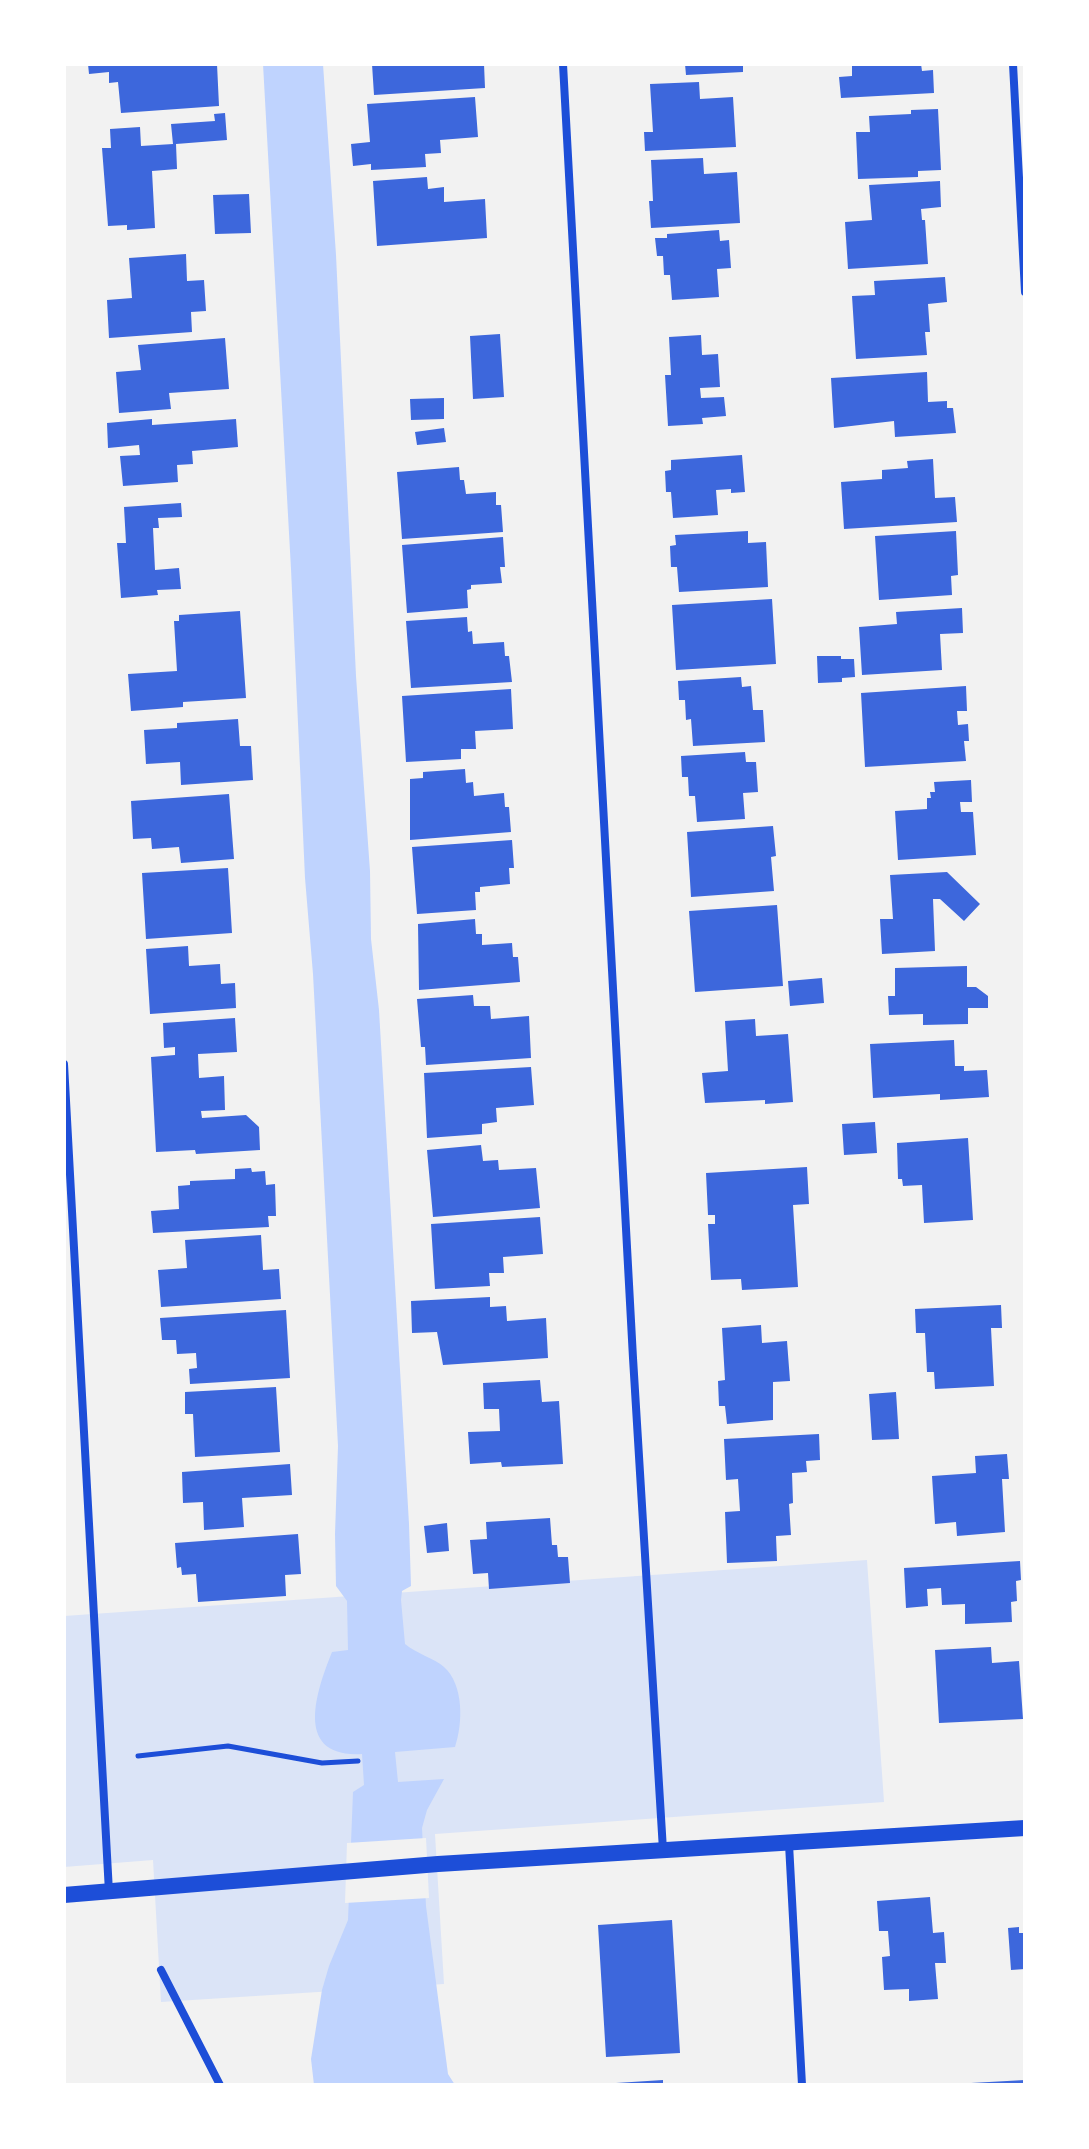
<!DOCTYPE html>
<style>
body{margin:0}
#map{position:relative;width:1089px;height:2149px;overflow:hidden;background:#f2f2f2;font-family:"Varela Round",sans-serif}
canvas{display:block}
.frame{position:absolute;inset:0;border:66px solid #fff;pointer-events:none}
</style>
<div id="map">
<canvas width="1089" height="2149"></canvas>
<div class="frame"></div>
</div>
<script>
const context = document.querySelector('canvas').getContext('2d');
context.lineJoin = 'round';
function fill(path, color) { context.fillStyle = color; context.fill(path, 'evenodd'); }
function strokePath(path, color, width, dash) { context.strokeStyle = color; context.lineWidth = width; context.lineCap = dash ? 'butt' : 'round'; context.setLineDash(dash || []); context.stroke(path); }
const green = new Path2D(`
 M867 1560 884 1802 435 1834 444 1984 161 2002 153 1860 64 1867V1616Z`);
const water = new Path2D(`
 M263 64H323L336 255 356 676 370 871 371 939 379 1010 409 1524 411 1586 402 1591 401 1600 405 1644C417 1654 434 1658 444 1667 464 1685 463 1723 455 1747L395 1752 398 1782 444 1779 427 1810 422 1828 426 1906 448 2074 455 2085H314L311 2059 322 1990 329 1966 348 1920 353 1792 364 1785 362 1754C293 1758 316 1692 332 1652L348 1650 347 1601 336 1586 335 1534 338 1446 313 974 305 878 291 569Z`);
const pier = new Path2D(`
 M426 1838 429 1898 345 1903 347 1843Z`);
const building = new Path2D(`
 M88 64H217L219 106 121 113 118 82 109 83V72L89 74Z
 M372 64H484L485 88 374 95Z
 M685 64H743V72L686 75Z
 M852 64H921L922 71 933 70 934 93 841 98 839 77 852 76Z
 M699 82 700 99 733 97 736 147 645 151 644 132H653L650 84Z
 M475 97 478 137 440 140 441 153 425 154 426 167 371 170V164L353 166 351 144 370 142 367 104Z
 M938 109 941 170 918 171V177L858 179 856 132H870L869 116 911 114V110Z
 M225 113 227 140 176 144 177 169 152 171 155 228 127 230V225L108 226 102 148H111L110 129 140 127 141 146 173 144 171 124 215 121 214 114Z
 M703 158 704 174 737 172 740 223 651 228 649 201H653L651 160Z
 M427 177 428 189 444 187V202L485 199 487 238 377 246 373 181Z
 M940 181 941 207 921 209 922 220H925L928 264 848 269 845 222 872 220 869 185Z
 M249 194 251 233 215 234 213 195Z
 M719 230 720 241 729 240 731 268 717 269 719 297 672 300 670 275H664L663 256H657L655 238H667V234Z
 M186 254 187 281 204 280 206 311 191 312 192 332 109 338 107 300 132 298 129 258Z
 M945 277 947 302 928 304 930 332H925L927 355 856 359 852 296 875 295 874 281Z
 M500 334 504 397 473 399 470 336Z
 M701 335 702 355 718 354 720 387 700 388 701 398 724 397 726 416 702 418 703 424 668 426 665 375H671L669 337Z
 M225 338 229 389 169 393 171 409 119 413 116 372 141 370 138 345Z
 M927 372 928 402 947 401V408H953L956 433 895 437 894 421 834 428 831 378Z
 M444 398V419L411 420 410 399Z
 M152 419V425L236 419 238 447 192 451 193 464 177 465 178 482 123 486 120 456 140 455 139 445 108 448 107 423Z
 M444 428 446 442 417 445 415 432Z
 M742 455 745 492 731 493V489L716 490 718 515 673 518 671 492H666L665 471 671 470V460Z
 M933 459 935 498 955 497 957 522 844 529 841 482 882 479V470L908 468 907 461Z
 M459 467 460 480H464L466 494 496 492V505H501L503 532 402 539 397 472Z
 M181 503 182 517 158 518 159 528H153L155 570 179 568 181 589 157 590 158 595 121 598 117 543H126L124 507Z
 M748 531V543L766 542 768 587 679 592 677 567H671L670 546 676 545 675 535Z
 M956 531 958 575 951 576 952 595 879 600 875 536Z
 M503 537 505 567H500L502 583 471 585V589L467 590 468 608 407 613 402 545Z
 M772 599 776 664 676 670 672 605Z
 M962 608 963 633 940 634 942 670 862 675 859 627 897 624 896 612Z
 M240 611 246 698 183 702V707L131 711 128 674 177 671 174 621H179V615Z
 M467 617 468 632 472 631 473 644 504 642 505 656H509L512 682 411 688 406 621Z
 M817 656H841V659H854L855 677 842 678V682L818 683Z
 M741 677 742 687 751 686 753 710H763L765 742 693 746 691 719 686 720 685 700H679L678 681Z
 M966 686 967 711H957L958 725 968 724 969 741H964L966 761 865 767 861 693Z
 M511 689 513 729 475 731 476 749H461V759L406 762 402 696Z
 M238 719 240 746H251L253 780 181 785 180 762 146 764 144 730 177 728V723Z
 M745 752 746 762H756L758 792 743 793 745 819 697 822 695 796H689L688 777H682L681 756Z
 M465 769 466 783 473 782 474 796 504 793 505 807H509L511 832 410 840V779L423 778V772Z
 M971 780 972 802H960L961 812H973L976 855 898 860 895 811 927 809V798H931L930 792H935L934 782Z
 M229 794 234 859 181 863 179 847 152 849 151 838 133 839 131 801Z
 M773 826 776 856 771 857 774 891 691 897 687 832Z
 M512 840 514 868H509L510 884 480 887V892H475L476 910 417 914 412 847Z
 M228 868 232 933 146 939 142 873Z
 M947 872 980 904 964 921 940 899H933L935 951 882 954 880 919H893L890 875Z
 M777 905 783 986 695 992 689 911Z
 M475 919 476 934H482V945L512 943 513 957H518L520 982 419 990 418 924Z
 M188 946 189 966 220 964 221 984 235 983 236 1008 150 1014 146 949Z
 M967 966V987H976L988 996V1008H968V1024L923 1025V1014L889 1015 888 996H895V968Z
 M822 978 824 1003 790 1006 788 981Z
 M473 995 474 1006H490L491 1019 529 1016 531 1058 426 1065 425 1047H421L417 999Z
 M235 1018 237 1052 198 1054 199 1078 224 1076 225 1110 201 1111 202 1118 246 1115 259 1127 260 1150 196 1154 195 1150 156 1152 151 1057 175 1055V1047L164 1048 163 1023Z
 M755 1019 756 1036 788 1034 793 1102 765 1104V1100L705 1103 702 1073 728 1071 725 1021Z
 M954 1040 955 1066H964V1071L987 1070 989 1097 940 1100V1094L873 1098 870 1044Z
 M531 1067 534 1105 496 1108 497 1122 482 1124V1134L427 1138 424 1073Z
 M875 1122 877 1153 844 1155 842 1124Z
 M968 1138 973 1220 924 1223 922 1185 903 1186 902 1179H898L897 1143Z
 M481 1145 483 1161 498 1160 499 1170 536 1168 540 1208 433 1217 427 1150Z
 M807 1167 809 1204 793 1205 798 1287 742 1290 741 1279 711 1280 708 1224H715V1215H708L706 1173Z
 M251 1168 252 1172 265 1171 266 1185 275 1184 276 1216H268L269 1227 153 1233 151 1211 179 1209 178 1186 190 1185V1181L235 1179V1169Z
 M540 1217 543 1254 503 1257 504 1273H489L490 1286 435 1289 431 1224Z
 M261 1235 263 1270 279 1269 281 1299 161 1307 158 1270 187 1268 185 1240Z
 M490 1297V1307L506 1306 507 1321 546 1318 548 1358 443 1365 437 1332 412 1333 411 1301Z
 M1001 1305 1002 1328H991L994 1386 935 1389 934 1372H927L925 1333H916L915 1309Z
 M286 1310 290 1378 190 1384 189 1369 197 1368 196 1353 177 1354 176 1340H162L160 1318Z
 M761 1325 762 1343 787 1341 790 1381 773 1382V1420L727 1424 725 1406H719L718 1381 725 1380 722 1328Z
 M540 1380 542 1402 559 1401 563 1464 502 1467 501 1462 470 1464 468 1432 500 1431 499 1409H484L483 1383Z
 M276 1387 280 1452 195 1457 193 1414H185V1392Z
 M896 1392 899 1439 872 1440 869 1394Z
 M819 1434 820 1460 806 1461 807 1472 792 1473 793 1503 789 1504 791 1535 776 1536 777 1561 727 1563 725 1512 740 1511 738 1479 726 1480 724 1439Z
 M1007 1454 1009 1479H1002L1005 1532 957 1536 956 1522 935 1524 932 1476 976 1473 975 1456Z
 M290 1464 292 1495 242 1498 244 1527 204 1530 203 1502 183 1503 182 1472Z
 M550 1518 552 1545H557L558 1557H568L570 1583 489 1589 488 1573 473 1574 470 1540 487 1539 486 1522Z
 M447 1523 449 1551 427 1553 424 1526Z
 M298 1534 301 1574 285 1575 286 1596 198 1602 196 1574 182 1575 181 1567 177 1568 175 1543Z
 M1020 1561 1021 1580 1016 1581 1017 1601 1011 1602 1012 1622 965 1624V1604L942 1605 941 1588 927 1589 928 1606 906 1608 904 1568Z
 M991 1647 992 1663 1019 1661 1023 1719 939 1723 935 1650Z
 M930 1897 933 1933 944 1932 946 1963H935L938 1999 909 2001V1989L884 1990 882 1957 890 1956 888 1931H879L877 1901Z
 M672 1920 680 2053 606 2057 598 1925Z
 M1019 1927V1933H1025V1969L1011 1970 1008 1928Z
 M663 2080V2085H616V2083Z
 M1025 2080V2085H971V2083Z`);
const path = new Path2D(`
 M138 1756 228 1746 322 1763 358 1761`);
const minor = new Path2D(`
 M563 64 633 1358 663 1850
 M1013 64 1025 292
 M64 1064 109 1892
 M789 1844 802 2085
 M161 1970 220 2085`);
const secondary = new Path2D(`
 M64 1895 438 1864 1025 1828`);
fill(green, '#dbe4f7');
fill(water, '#bfd3fe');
fill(pier, '#f2f2f2');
fill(building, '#3d67dc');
strokePath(path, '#1d4ed8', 5);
strokePath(minor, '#1d4ed8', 8);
strokePath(secondary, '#1d4ed8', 16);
</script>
